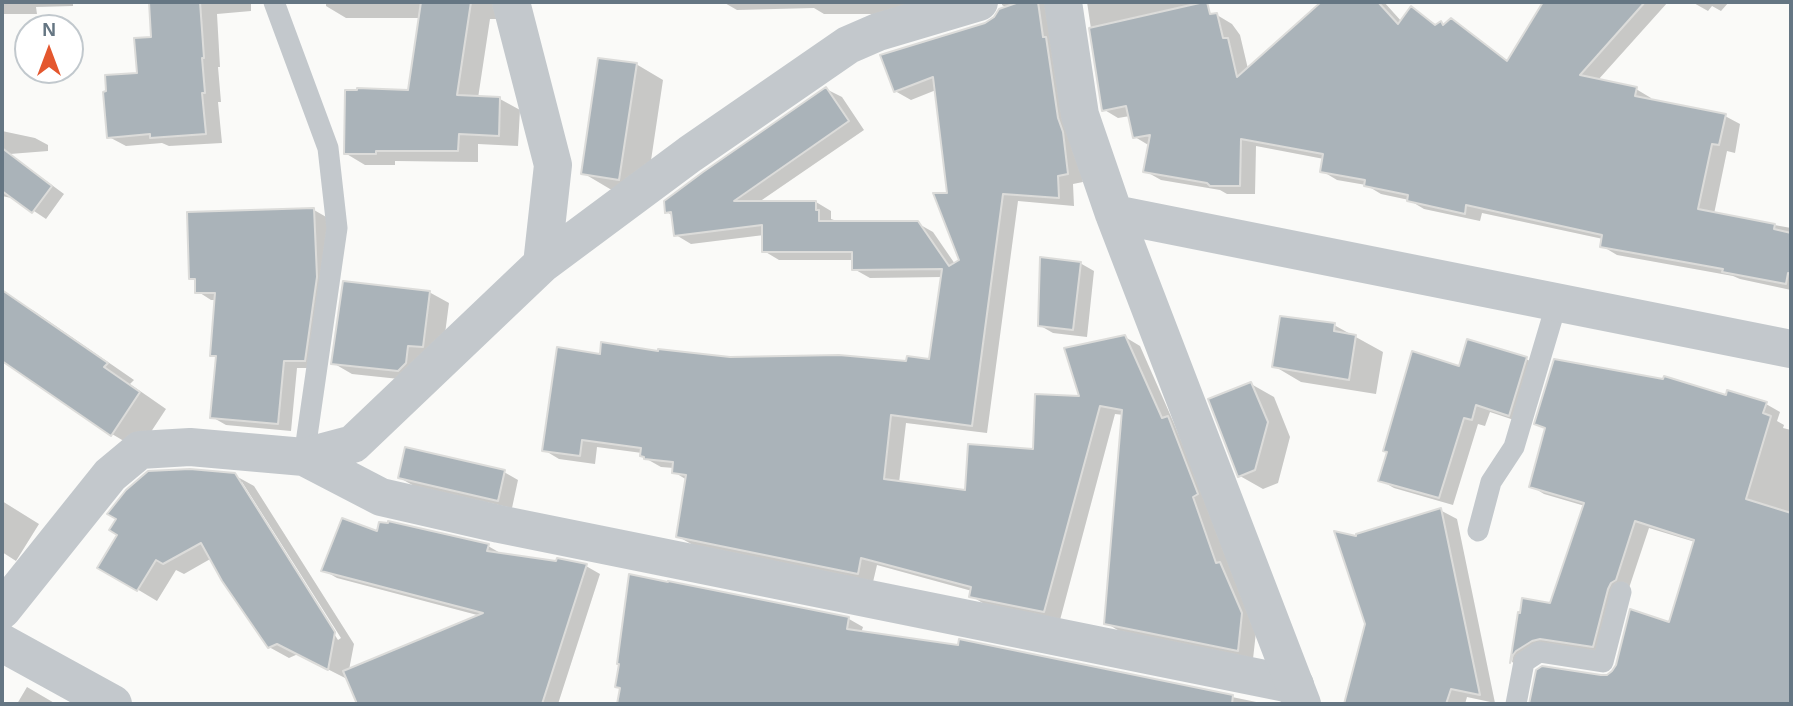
<!DOCTYPE html>
<style>
body{margin:0}
#map{position:relative;width:1793px;height:706px;overflow:hidden;background:#fafaf8;font-family:Arial,sans-serif}
canvas{display:block}
.frame{position:absolute;inset:0;border:4px solid #657683;pointer-events:none}
.north{position:absolute;left:14px;top:14px;width:70px;height:70px;box-sizing:border-box;background:#fff;border:2px solid #c1c8cd;border-radius:50%;rotate:0deg;font-size:19px;font-weight:700;line-height:28px;text-align:center;color:#657683}
.north::after{content:'';display:block;margin:auto;width:24px;height:32px;background:#e4572e;clip-path:polygon(50% 0,100% 100%,50% 72%,0 100%)}
</style>
<div id="map">
<canvas width="1793" height="706"></canvas>
<div class="frame"></div>
<div class="north">N</div>
</div>
<script>
const context = document.querySelector('canvas').getContext('2d');
context.lineJoin = 'round';
function fill(path, color) { context.fillStyle = color; context.fill(path, 'evenodd'); }
function strokePath(path, color, width, dash) { context.strokeStyle = color; context.lineWidth = width; context.lineCap = dash ? 'butt' : 'round'; context.setLineDash(dash || []); context.stroke(path); }
const shadow = new Path2D(`
 M2 2H73V6L36 7 37 14H2Z
 M151 2H251V11L217 14 220 67H218L221 102H218L222 143 169 146 162 143 126 146 109 137 139 74 153 39Z
 M326 2H513L509 19H490L478 98 500 99 520 110 518 146 478 144V162L395 161V165H365L345 153 410 92 421 18H346L326 6Z
 M652 2H946L904 14H824L814 8 737 10 723 2 655 4Z
 M1002 2H1058L1056 15 1083 182 1073 184 1074 206 1018 201 987 433 906 423 899 483 966 492 1035 451 1081 398 1125 337 1140 346 1173 421 1257 623 1253 659 1121 632 1106 623 1124 415 1115 414 1060 620 986 605 971 596 972 591 877 565 873 582 693 545 677 536 687 480 674 472V468L661 467 645 458 642 453 597 447 595 464 559 459 544 450 601 356 660 353 730 359 908 363 931 361 942 277 870 278 854 269V260H779L764 251V235L691 244 676 235 673 216 667 212 826 89 842 97 864 130 759 202H816L831 211V219L834 220V223H917L933 232 955 264 961 261 949 194 936 90 911 100 895 91 1007 8 1002 5Z
 M1087 2H1204L1190 20 1217 15 1232 24 1240 35 1248 69 1320 5 1316 2H1384L1402 22 1411 8 1438 26 1441 24 1445 26 1451 20 1466 29 1509 62 1545 2H1668L1598 80 1636 89 1651 98V101L1725 116 1740 124 1735 153 1727 151 1714 214 1791 228V290L1740 279 1733 276 1617 255 1602 246 1603 239 1482 213 1480 221 1424 209 1409 200 1381 194 1366 185 1337 180 1322 171 1324 159 1256 146 1255 194H1227L1220 190 1161 180 1145 171 1150 146 1135 137 1130 116 1118 118 1103 109Z
 M1692 2H1729L1721 11 1712 6 1708 11Z
 M636 64 663 80 646 194 610 189 583 173Z
 M2 131 35 138 48 145V151L10 154 64 194 46 219 16 199 2 196Z
 M314 210 328 218 318 368H297L291 431 226 425 212 417 217 358 212 355 217 300H211L197 291V282L191 278Z
 M1080 263 1094 271 1087 337 1053 333 1039 325Z
 M429 292 449 303 442 357 418 381 352 374 333 363Z
 M7 295 34 311 134 380 130 384 166 409 139 450 112 434 2 359V303Z
 M1334 325 1383 352 1376 394 1301 382 1274 366Z
 M1526 359 1540 366 1523 423 1490 412 1485 426 1478 424 1453 505 1394 488 1380 480 1460 368Z
 M1251 384 1274 397 1290 437 1278 483 1263 489 1240 476Z
 M1727 397 1766 404 1780 412 1777 421 1784 425 1783 428 1791 430V704H1530L1537 671 1607 676 1670 624 1695 542 1649 528 1607 654 1555 646 1525 669 1512 662 1519 614 1552 604 1585 506 1544 494 1531 486 1546 429 1537 423Z
 M504 472 518 480 512 508 414 486 400 478Z
 M234 475 254 486 354 644 349 670 481 616 337 578 323 570 378 533 488 546 502 554 586 566 600 574 558 704H359L349 680 298 654 289 658 269 647 212 558 184 574 176 570 157 601 100 567ZM238 482H242L341 638 338 640Z
 M2 501 39 524 16 561 2 552Z
 M1440 510 1457 519 1495 703 1467 697 1465 704H1346L1367 624 1357 538Z
 M849 619 863 627 861 633 959 647 960 641 1266 704H619L621 688Z
 M27 687 56 704H17Z`);
const building = new Path2D(`
 M149 2H200L204 58H202L205 93H202L206 134 150 138V134L107 138 103 92 106 91 105 75 137 73 134 38 151 37Z
 M421 2H471L457 95 500 97 499 136 459 134 458 151H376V154H344L345 90H357V88L408 90Z
 M1019 2H1038L1043 37H1046L1058 118 1063 132 1068 174 1058 176 1059 198 1003 194 972 426 891 415 884 479 965 490 968 444 1033 449 1035 394 1079 396 1064 348 1125 335 1162 418 1168 416 1198 494 1193 497 1216 563 1220 562 1242 613 1238 651 1104 624 1122 410 1100 406 1044 612 969 597 971 587 861 558 858 574 676 537 686 475 672 473 673 462 644 459V457L640 456 641 448 582 440 580 456 542 451 557 347 600 354 601 342 658 351V349L730 357 839 355 906 361 907 356 929 359 942 269 852 270V252H762V225L674 236 671 212 665 213 664 201 703 172 826 87 849 121 734 201H816V210H819V221H918L949 266 959 260 933 193H947L933 77 894 92 880 55 985 23 994 17 999 9Z
 M1204 2H1207L1210 14 1217 13 1223 38H1228L1237 77 1321 2H1378L1398 24 1411 6 1435 25 1441 21 1443 25 1451 18 1507 61 1543 2H1645L1580 75 1637 87 1635 96 1726 114 1719 145 1712 144 1698 209 1775 224 1774 229 1791 233V274L1788 273 1786 284 1722 272 1723 269 1600 247 1602 235 1466 205 1465 214 1407 201 1408 195 1364 186 1365 180 1320 172 1323 154 1241 139 1240 186H1210L1207 183 1143 172 1150 135 1133 138 1126 106 1102 111 1089 28Z
 M598 58 637 63 619 180 581 174Z
 M2 148 52 186 32 213 2 191Z
 M314 208 317 277 305 361H284L278 424 210 418 216 356H210L215 293H195V279H189L187 212Z
 M1040 257 1081 262 1073 330 1038 326Z
 M343 281 430 291 423 347 408 346 406 363 398 371 331 364Z
 M2 290 108 363 104 367 140 392 111 436 2 361Z
 M1280 316 1335 323 1334 331 1356 335 1349 380 1272 367Z
 M1467 339 1527 357 1509 416 1476 405 1472 420 1464 418 1439 498 1378 481 1387 452 1383 451 1412 351 1459 366Z
 M1554 359 1663 379 1664 376 1726 395 1727 390 1767 402 1763 413 1771 416 1746 499 1791 513V704H1529L1536 670 1542 666 1601 675H1607L1612 671 1616 665 1630 609 1669 622 1694 540 1635 521 1616 580 1611 583 1608 589 1593 647 1540 639 1532 641 1516 651 1513 655 1510 663 1518 612 1520 613 1522 598 1550 603 1584 503 1529 487 1545 428 1534 424Z
 M1251 382 1268 422 1255 470 1238 477 1208 399Z
 M405 447 505 470 498 501 398 478Z
 M190 469 235 473 335 632 328 670 277 644 268 648 222 581 201 543 163 564 156 560 137 591 97 568 117 535 109 530 116 519 107 514 126 490 148 471Z
 M1441 508 1480 695 1451 689 1446 704H1344L1365 624 1334 531 1356 536V534Z
 M342 518 377 531 379 522 388 523V521L489 544 487 551 556 561 557 558 587 564 542 704H357L343 671 483 613 321 571Z
 M629 574 668 582V581L849 617 847 629 958 645 959 639 1233 695 1232 704H617L620 688 615 687 619 664H617Z`);
const service = new Path2D(`
 M274 2 328 148 337 228 304 457
 M1478 531 1491 482 1514 447 1557 302
 M1516 704 1524 662 1539 652 1603 662 1621 592`);
const minor = new Path2D(`
 M511 2 553 165 542 264
 M304 457 381 497 499 524 1295 685
 M2 610 110 475 140 450 190 447 304 457 353 444 542 264 690 154 848 45 878 32 979 2
 M2 643 113 704`);
const tertiary = new Path2D(`
 M1063 2 1080 115 1114 214 1302 704
 M1114 214 1791 349`);
fill(shadow, '#0003');
fill(building, '#aab3b9');
strokePath(building, '#dcdcda', 2);
strokePath(service, '#c3c8cc', 21);
strokePath(minor, '#c3c8cc', 38);
strokePath(tertiary, '#c3c8cc', 38);
</script>
